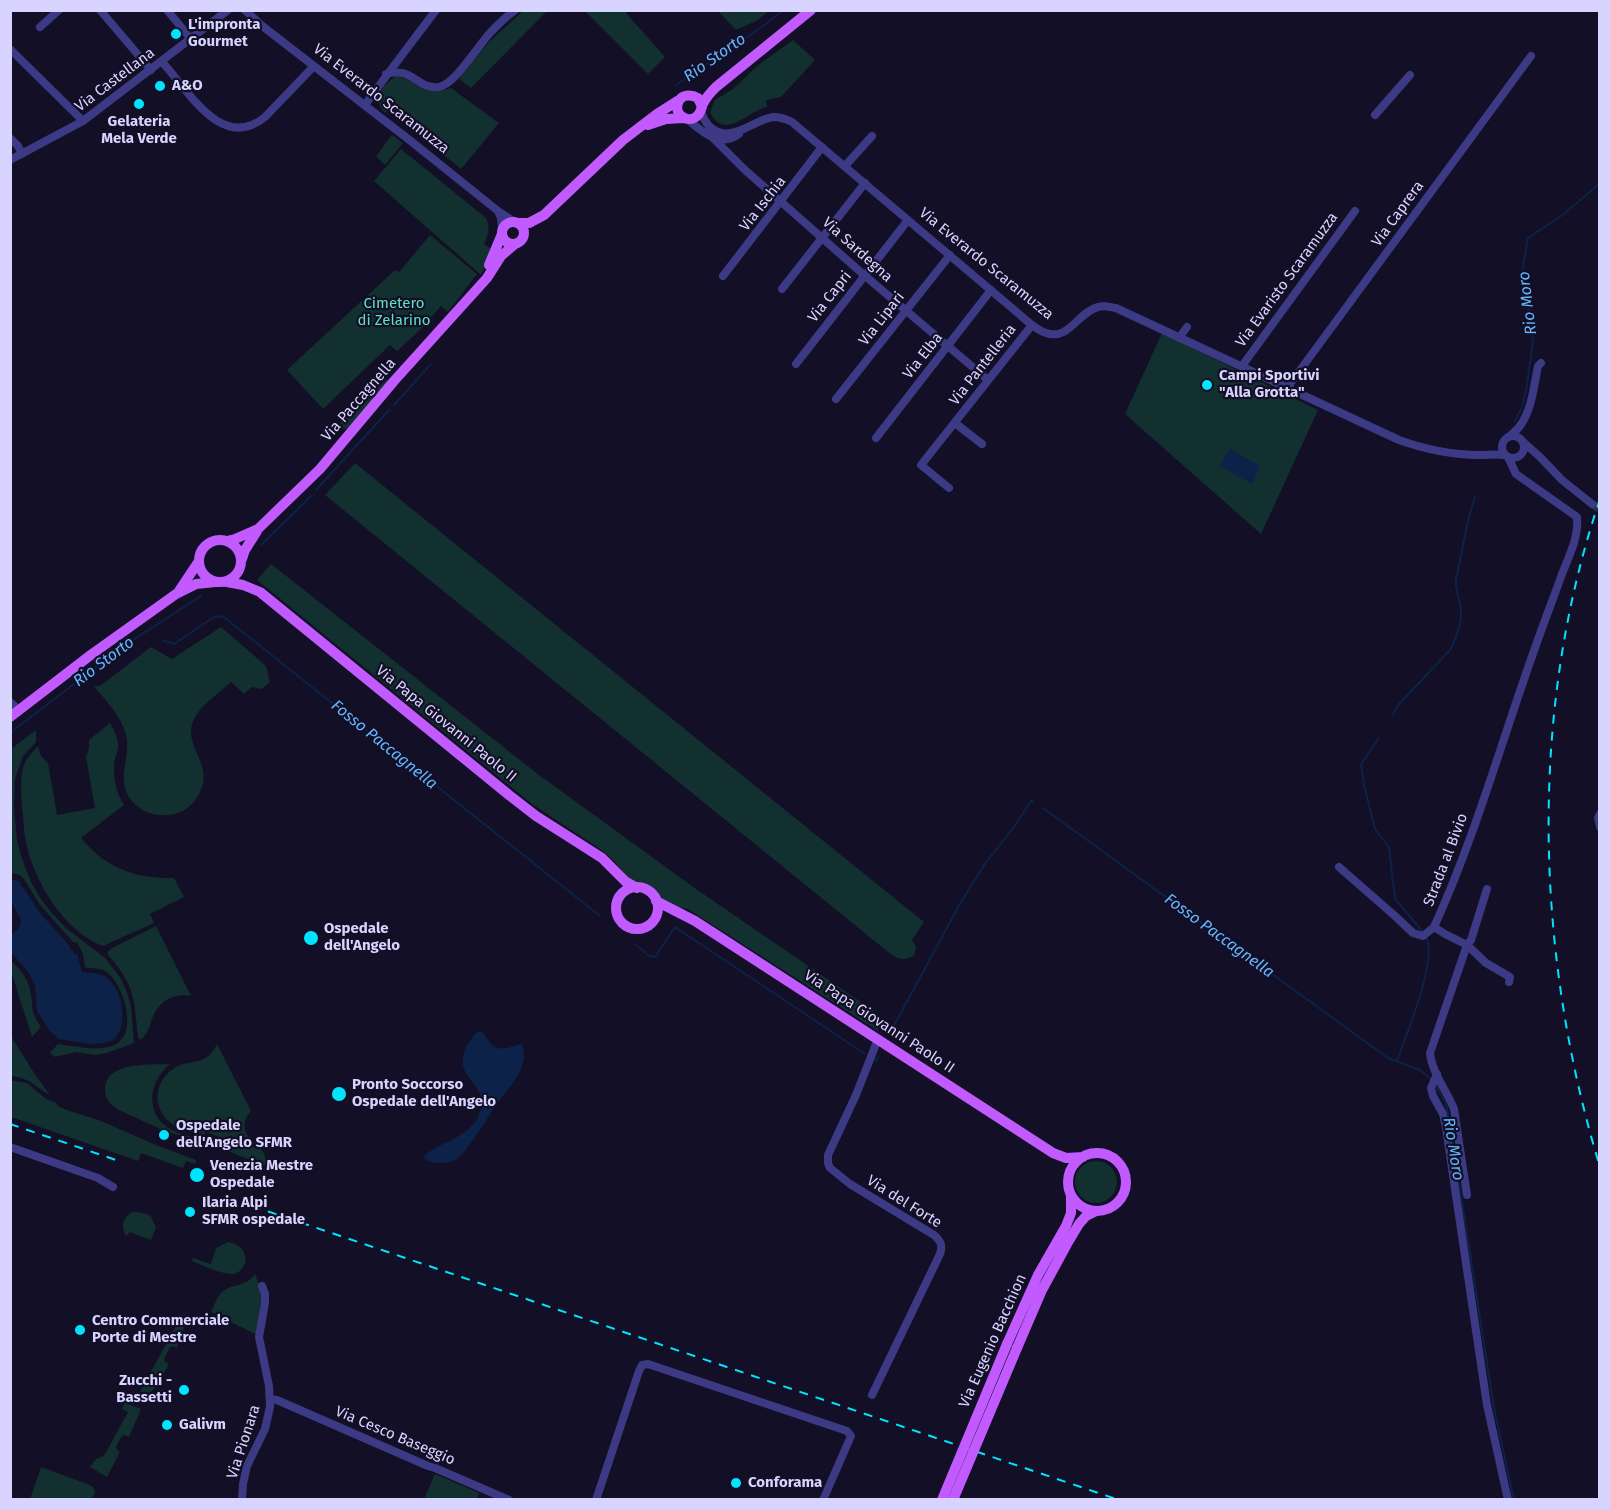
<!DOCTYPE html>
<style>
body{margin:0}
#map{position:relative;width:1610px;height:1510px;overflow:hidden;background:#130f26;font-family:"Fira Sans",sans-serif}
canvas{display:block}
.frame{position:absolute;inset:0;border:12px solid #d9d4ff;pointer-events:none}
</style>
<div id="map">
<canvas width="1610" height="1510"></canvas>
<div class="frame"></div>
</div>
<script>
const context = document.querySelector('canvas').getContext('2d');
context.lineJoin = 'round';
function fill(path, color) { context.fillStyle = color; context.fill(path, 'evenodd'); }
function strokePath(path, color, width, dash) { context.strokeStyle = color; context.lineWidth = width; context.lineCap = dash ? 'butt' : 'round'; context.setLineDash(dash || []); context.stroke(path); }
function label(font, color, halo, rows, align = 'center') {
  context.font = font + ' "Fira Sans",sans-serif'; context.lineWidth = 4.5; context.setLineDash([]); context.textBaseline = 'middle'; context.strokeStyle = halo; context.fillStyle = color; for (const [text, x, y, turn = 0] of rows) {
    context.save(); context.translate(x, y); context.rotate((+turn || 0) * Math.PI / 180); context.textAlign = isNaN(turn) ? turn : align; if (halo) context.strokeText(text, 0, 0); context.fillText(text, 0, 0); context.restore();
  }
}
const green = new Path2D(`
 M523 11H547L471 88 459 79 490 41Z
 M585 11H628L626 13 665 57 648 74Z
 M718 11H769L758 20 736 30Z
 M793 40 815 60 781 97 766 100 767 107C748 111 724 142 710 112L715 100 733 89 757 66Z
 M396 76C422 82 420 97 451 88L499 123 461 169 388 110 385 113C371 98 382 86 396 76Z
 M392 135 403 143 385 165 376 156Z
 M401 149 486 218C491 228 488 234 484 244L493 250 481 275 374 181Z
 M430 235 477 274 448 312 441 306 420 330 397 351 390 345 323 409 288 371V369L395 270 399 272Z
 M1162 333 1318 410 1261 534 1125 414Z
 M387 379 388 381 350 427 346 429H343L338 425Z
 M355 463 924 922 912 940 916 947 914 955C900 966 889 952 877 943L325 495Z
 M271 564 539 775 696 889 874 1011 869 1021 879 1028 878 1031 688 909 673 906 660 899 657 894 650 889 637 885 628 878 616 863 603 851 532 804 257 580Z
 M221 627 266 666 270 682 262 689 252 687 244 694 231 682C218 694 200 705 193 721 182 750 222 768 193 803 185 812 172 816 160 815 149 814 139 810 132 801 114 780 132 758 126 735 121 716 106 701 94 686H100L151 647 172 659Z
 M110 723C114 730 118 737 118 745 118 750 116 755 115 759 112 774 116 793 124 805L81 838C106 868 135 879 174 878L184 897 150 914 154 923 103 946C65 933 33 880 26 842 24 834 24 824 23 815 21 801 19 772 26 760 29 755 34 751 38 746L41 756 48 763 57 815 95 808 86 757 89 749V740Z
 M36 730V742L23 756 15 779 14 806 17 841 22 859 31 882 41 899 50 911 66 928 105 958 120 977 126 990 131 1006 134 1043 107 1053 95 1055 76 1052 55 1057 50 1053 58 1044C74 1046 99 1052 114 1045 140 1035 123 981 105 971 99 968 93 968 87 968L85 967 83 954 77 942 74 943 40 905 24 879 20 875 11 873V749Z
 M156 926 191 996C176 993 161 1000 154 1014 149 1025 150 1033 140 1040L138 1037C134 999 135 985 108 955V952L112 948Z
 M10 960C19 968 27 977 30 989 34 1007 29 1009 41 1027L32 1037 11 971Z
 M11 1036 34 1073 50 1095C35 1087 31 1078 11 1076Z
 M217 1044 251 1111C228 1139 273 1143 265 1166L215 1146 218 1136 206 1132 204 1135C186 1130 165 1127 159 1106 154 1090 163 1073 178 1066 195 1059 206 1066 217 1044Z
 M170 1064C148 1082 144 1115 172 1130 181 1135 195 1136 202 1141L167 1132 119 1110C111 1105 104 1099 105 1088 107 1061 151 1065 170 1064Z
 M10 1080 27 1083 46 1099 55 1102 59 1107 67 1110 101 1121 156 1145 196 1160 195 1164 186 1161 183 1168 141 1153 138 1161 11 1117Z
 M1075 1182a21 21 0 1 1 42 0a21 21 0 1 1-42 0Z
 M133 1212H138L150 1215 156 1227 151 1240 130 1232 126 1236C120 1226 123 1217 133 1212Z
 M228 1242C232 1243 238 1245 241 1248 250 1257 245 1272 233 1274 223 1275 202 1265 192 1261L193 1258 211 1264 216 1248Z
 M255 1274 262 1293 257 1335 211 1312C214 1306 216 1299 220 1294 231 1282 245 1289 255 1274Z
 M180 1323 185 1324 177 1348 173 1346 170 1347 164 1359 165 1362 169 1364 158 1384 148 1395 140 1392 172 1333 176 1326Z
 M125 1403 141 1409 129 1437 125 1435 122 1436 116 1447 117 1450 120 1452 107 1477 90 1467 96 1459 104 1456 128 1412 122 1409Z
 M41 1467 90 1485 94 1488 95 1494 91 1499H30Z
 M435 1474 479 1493 477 1499H424Z`);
const water = new Path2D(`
 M1230 449 1260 466 1252 484 1220 466Z
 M12 880 19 881 40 913 69 945 71 950 74 951 73 954H77L82 972C90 973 99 972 106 977 123 988 130 1029 112 1041H109L106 1043 90 1044 59 1039 50 1031 37 1011 35 986 29 973 11 952V936C15 930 22 928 21 919L11 902V882Z
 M481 1031C486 1035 487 1039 491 1044 499 1053 512 1046 521 1044 526 1053 524 1061 520 1071 515 1082 506 1091 499 1101 489 1114 468 1153 455 1160 446 1165 433 1164 424 1159L425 1155C442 1141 467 1138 478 1117 495 1082 447 1080 468 1044 472 1038 474 1033 481 1031Z`);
const stream = new Path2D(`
 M676 85 762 27 783 10
 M394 405 431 364
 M1515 421 1522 407 1526 391 1533 342 1523 267 1528 238 1564 214 1600 183
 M316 490 389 410
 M261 545 311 496
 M162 640 174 644 214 617 220 616 225 618 600 916
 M1393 714 1399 704 1450 650C1457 636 1464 620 1460 603 1458 595 1455 588 1456 580L1469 516 1475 497
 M10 733 122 647 201 596
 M1379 738 1361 764 1364 785 1375 829 1389 847 1395 899 1423 932
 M1043 808 1388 1058 1420 1070 1431 1079
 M635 944 649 956 655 957 675 927 865 1054
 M892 1029 961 902 986 862 1014 827 1031 801 1033 802
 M874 1059 876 1061 879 1056
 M1397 1061C1406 1035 1438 960 1426 937
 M1436 1086 1446 1104 1449 1118 1494 1408 1514 1500`);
const minorTunnel = new Path2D(`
 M1592 504 1600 509`);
const minor = new Path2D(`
 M100 10 151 70
 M167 10 192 40
 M245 10 261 25 412 142 498 211 515 222
 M40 27 59 10
 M10 49 83 121
 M162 62C188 89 221 153 265 117L314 66
 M386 74C412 66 418 90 439 87 455 84 478 46 490 33 498 24 506 17 515 10
 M365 105C388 73 412 42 436 10
 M701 110C702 116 705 122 710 127 730 145 753 120 773 117 780 117 786 119 792 122L1019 314C1027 321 1036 330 1046 333 1069 341 1078 312 1098 307 1104 305 1110 307 1116 308L1399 440C1424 449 1453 455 1480 455 1488 455 1496 454 1504 455
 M1375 115 1410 75
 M687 119C702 132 720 148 739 134
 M711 136 745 170 864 275 988 380
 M10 138 18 146 22 154
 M10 160 83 121 228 10
 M845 166 872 136
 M498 211 501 218 502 229
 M723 276 822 147
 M782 289 865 183
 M1179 338 1187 327
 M796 364 908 220
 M1242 366 1355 211
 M1287 388 1531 56
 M836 399 950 255
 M955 423 982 444
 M1502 447a11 11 0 1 1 22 0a11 11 0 1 1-22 0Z
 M1510 436C1513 433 1517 430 1520 426 1532 410 1534 385 1538 366L1541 363
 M876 438 991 290
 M1523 442 1539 456 1562 480 1592 504
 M949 488 921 465 1032 325
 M10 702 19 710
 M1600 814 1598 818 1600 827
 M1339 867 1395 916 1413 933 1423 936 1434 927
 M1487 889 1471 940 1467 945 1486 963 1510 977 1509 982
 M1437 1074 1431 1088 1433 1096 1443 1114 1446 1128 1487 1405 1508 1500
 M10 1147 98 1178 113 1187
 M1467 1195 1454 1109C1447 1091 1432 1073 1430 1053L1467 945 1445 934 1434 927C1477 833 1504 732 1540 634 1547 614 1555 594 1562 574 1569 556 1579 537 1577 517L1516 474 1508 457
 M872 1395 940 1254C943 1246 941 1241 934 1235L850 1184 830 1168 828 1163V1155L856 1095 878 1039
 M271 1399 277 1400 428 1466 435 1468 509 1500
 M242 1500 243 1484 247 1466 265 1429 270 1407 269 1386 259 1337 265 1303V1294L262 1286
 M596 1500 639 1371 642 1365 648 1364 847 1431 851 1436 823 1500`);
const major = new Path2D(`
 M702 107 698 98C691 94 681 94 678 103 673 115 690 125 698 115 702 111 701 106 704 102 707 96 711 92 716 87L811 10
 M648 125 666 119 684 118
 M502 233a11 11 0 1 1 22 0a11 11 0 1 1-22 0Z
 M518 223H529L544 215 623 140 657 114 679 100
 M489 265 502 234
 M199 561a21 21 0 1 1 42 0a21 21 0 1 1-42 0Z
 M227 541 235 539 258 529 320 469 394 381 487 278 501 256 515 244
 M242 559 245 550 257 531
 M227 582 243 585 260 592 509 795 536 816 602 858 626 882 637 888
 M179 591 199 561
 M10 717 92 654 176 594 196 584 215 582
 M616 908a21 21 0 1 1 42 0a21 21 0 1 1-42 0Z
 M656 901 695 921 1053 1153 1066 1158 1083 1157
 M1068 1182a29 29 0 1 1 58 0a29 29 0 1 1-58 0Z
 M1007 1344 1038 1275 1066 1226 1071 1213V1197
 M1017 1348 1042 1290 1067 1244 1079 1224 1086 1216 1096 1211`);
const rail = new Path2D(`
 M1600 499C1528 711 1535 954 1600 1167
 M10 1124 119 1161
 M252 1206 1119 1500`);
const majorBridge = new Path2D(`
 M942 1500 1007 1344
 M953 1500 1017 1348`);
const markers = [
 [176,34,6,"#00e5ff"],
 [160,86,6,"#00e5ff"],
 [139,104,6,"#00e5ff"],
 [1207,385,6,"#00e5ff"],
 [311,938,8,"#00e5ff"],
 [339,1094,8,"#00e5ff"],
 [164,1135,6,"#00e5ff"],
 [197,1175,8,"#00e5ff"],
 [190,1212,6,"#00e5ff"],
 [80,1330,6,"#00e5ff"],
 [184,1390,6,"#00e5ff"],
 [167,1425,6,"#00e5ff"],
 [736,1483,6,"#00e5ff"]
];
const poiNames = [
 ["L'impronta",188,25],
 ["Gourmet",188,42],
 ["A&O",172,86],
 ["Gelateria",139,122,"center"],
 ["Mela Verde",139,139,"center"],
 ["Campi Sportivi",1219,376],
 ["\"Alla Grotta\"",1219,393],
 ["Ospedale",324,929],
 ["dell'Angelo",324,946],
 ["Pronto Soccorso",352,1085],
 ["Ospedale dell'Angelo",352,1102],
 ["Ospedale",176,1126],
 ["dell'Angelo SFMR",176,1143],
 ["Venezia Mestre",210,1166],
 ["Ospedale",210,1183],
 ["Ilaria Alpi",202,1203],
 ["SFMR ospedale",202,1220],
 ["Centro Commerciale",92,1321],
 ["Porte di Mestre",92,1338],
 ["Zucchi -",172,1381,"right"],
 ["Bassetti",172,1398,"right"],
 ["Galivm",179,1425],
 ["Conforama",748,1483]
];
const streetNames = [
 ["Via Castellana",115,80,-37],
 ["Via Everardo Scaramuzza",381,99,38],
 ["Via Ischia",763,204,-52],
 ["Via Caprera",1398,214,-54],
 ["Via Sardegna",857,250,42],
 ["Via Everardo Scaramuzza",986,264,39],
 ["Via Evaristo Scaramuzza",1287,280,-54],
 ["Via Capri",830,297,-52],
 ["Via Lipari",882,319,-52],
 ["Via Elba",923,356,-52],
 ["Via Pantelleria",983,365,-52],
 ["Via Paccagnella",359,400,-49],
 ["Via Papa Giovanni Paolo II",446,724,39],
 ["Strada al Bivio",1446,860,-69],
 ["Via Papa Giovanni Paolo II",879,1022,33],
 ["Via del Forte",904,1202,32],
 ["Via Eugenio Bacchion",993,1341,-66],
 ["Via Cesco Baseggio",395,1436,23],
 ["Via Pionara",244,1442,-72]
];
const parkNames = [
 ["Cimetero",394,304],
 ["di Zelarino",394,321]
];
const waterNames = [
 ["Rio Storto",715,58,-35],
 ["Rio Moro",1528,303,-97],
 ["Rio Storto",104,662,-37],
 ["Fosso Paccagnella",384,745,39],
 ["Fosso Paccagnella",1219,936,36],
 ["Rio Moro",1453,1149,81]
];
fill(green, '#12302f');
fill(water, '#0c2248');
strokePath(stream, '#0c2248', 2);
strokePath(minorTunnel, '#312d47', 8, [8, 4]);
strokePath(minor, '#3d3a85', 8);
strokePath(major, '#c25bff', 10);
strokePath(rail, '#00e5ff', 2, [9, 8]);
strokePath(majorBridge, '#c25bff', 10);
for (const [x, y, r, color] of markers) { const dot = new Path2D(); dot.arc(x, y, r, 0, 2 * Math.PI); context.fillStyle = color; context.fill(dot); strokePath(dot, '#130f26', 2); }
label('bold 15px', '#d9d4ff', '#130f26', poiNames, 'left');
label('15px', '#d9d4ff', '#130f26', streetNames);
label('15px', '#5fe0c0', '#130f26', parkNames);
label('italic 16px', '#62b6ff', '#130f26', waterNames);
</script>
